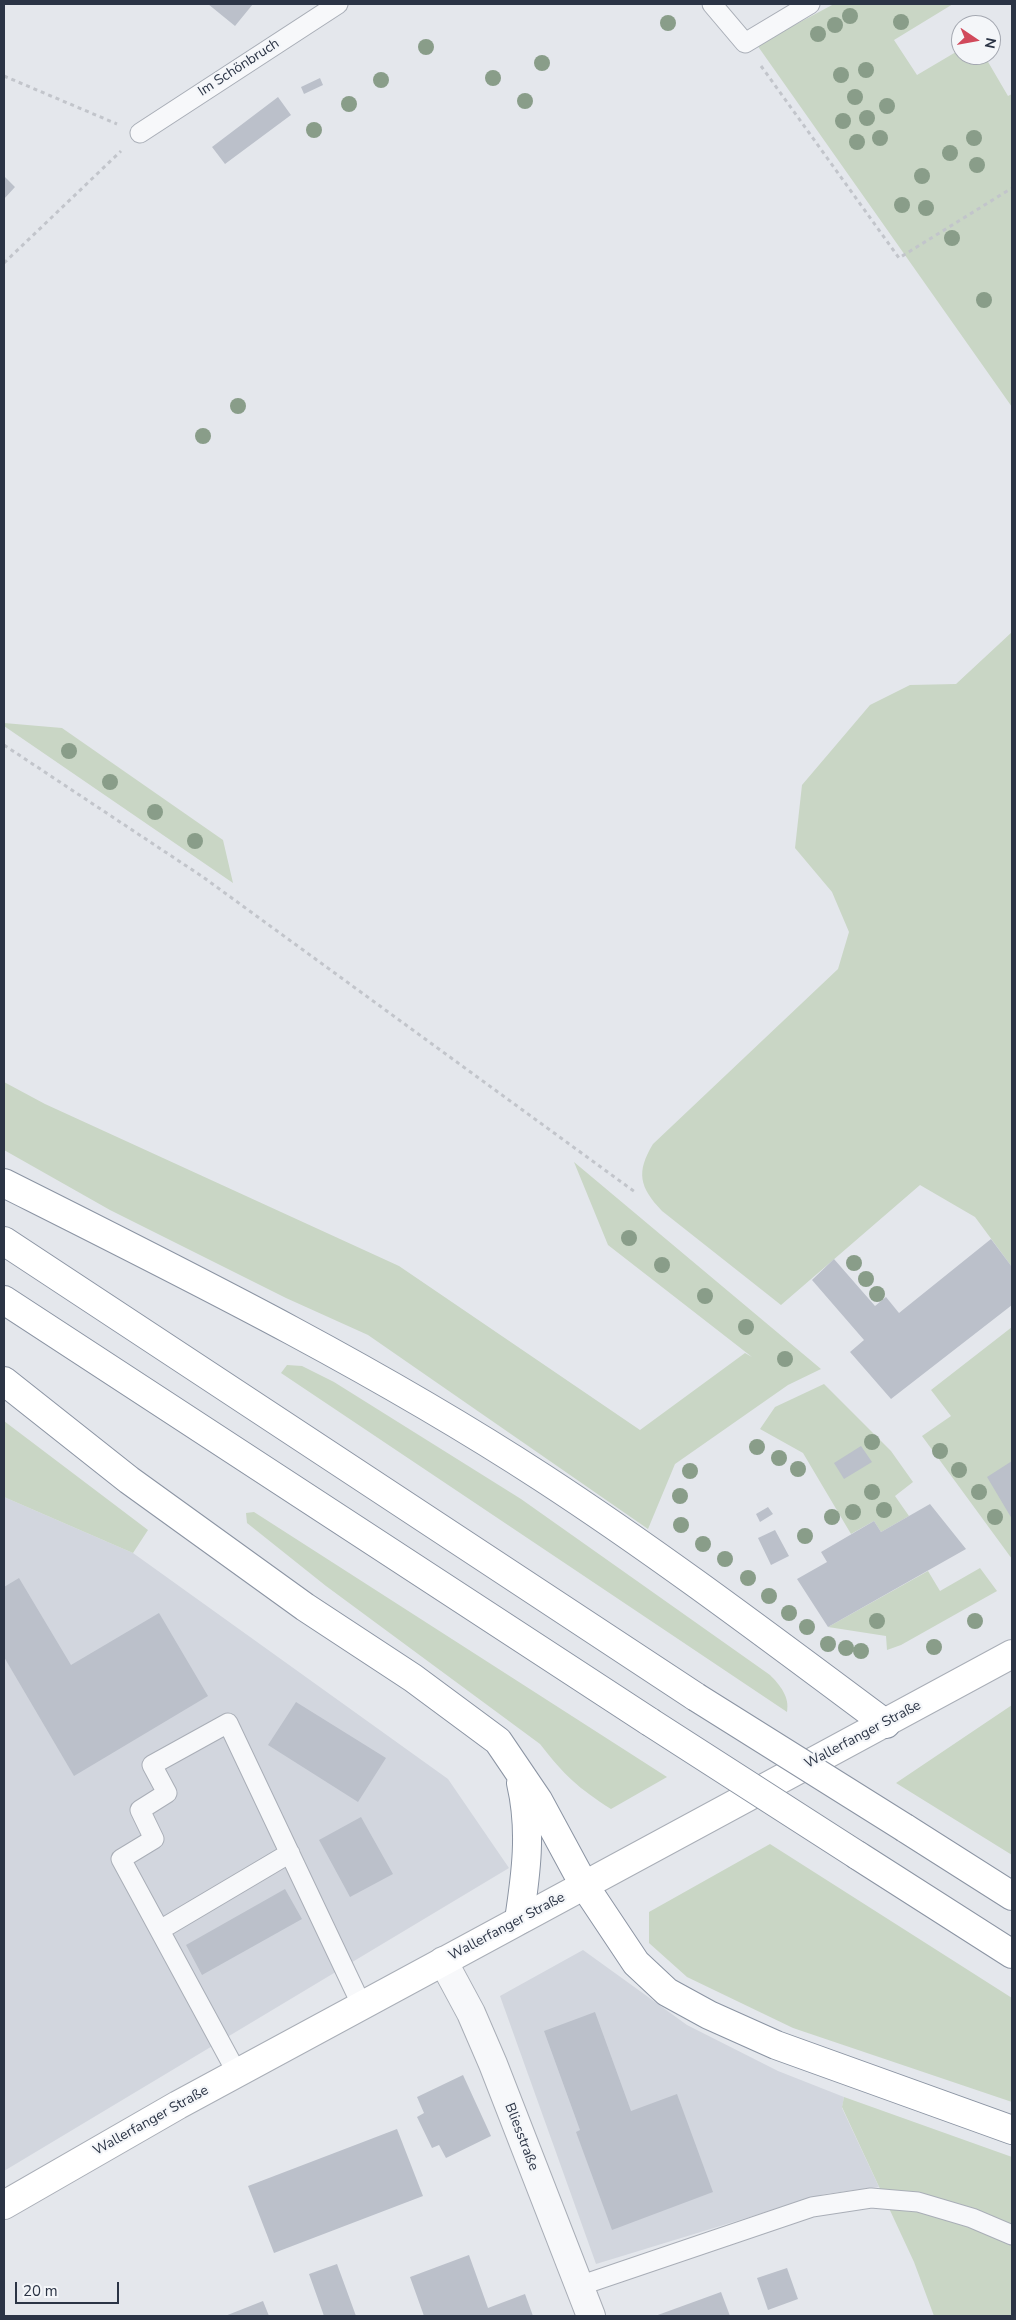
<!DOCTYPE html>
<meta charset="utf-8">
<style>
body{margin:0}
#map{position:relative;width:1016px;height:2320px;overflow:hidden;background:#e4e7ec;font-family:"Nunito Sans",sans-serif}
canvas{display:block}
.frame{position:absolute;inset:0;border:5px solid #2b3445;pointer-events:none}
.north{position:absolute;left:951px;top:15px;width:50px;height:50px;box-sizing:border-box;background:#f4f6f9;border:1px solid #a4a8b1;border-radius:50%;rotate:102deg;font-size:14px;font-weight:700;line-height:20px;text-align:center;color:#2b3445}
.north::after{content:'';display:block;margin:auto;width:18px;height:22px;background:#d1495b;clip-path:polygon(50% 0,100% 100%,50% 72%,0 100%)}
.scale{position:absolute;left:15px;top:2282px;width:104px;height:22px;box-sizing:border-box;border:2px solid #2b3445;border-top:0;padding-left:6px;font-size:15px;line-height:18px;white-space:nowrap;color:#2b3445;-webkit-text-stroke:4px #f4f6f9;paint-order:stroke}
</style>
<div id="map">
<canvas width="1016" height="2320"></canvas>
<div class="frame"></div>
<div class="north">N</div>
<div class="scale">20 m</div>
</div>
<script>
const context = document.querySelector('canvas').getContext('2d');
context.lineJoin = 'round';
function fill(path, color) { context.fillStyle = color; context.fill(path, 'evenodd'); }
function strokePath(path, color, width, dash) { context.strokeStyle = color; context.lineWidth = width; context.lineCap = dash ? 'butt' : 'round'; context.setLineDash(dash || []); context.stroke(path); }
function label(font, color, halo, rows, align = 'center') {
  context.font = font + ' "Nunito Sans",sans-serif'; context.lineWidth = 4.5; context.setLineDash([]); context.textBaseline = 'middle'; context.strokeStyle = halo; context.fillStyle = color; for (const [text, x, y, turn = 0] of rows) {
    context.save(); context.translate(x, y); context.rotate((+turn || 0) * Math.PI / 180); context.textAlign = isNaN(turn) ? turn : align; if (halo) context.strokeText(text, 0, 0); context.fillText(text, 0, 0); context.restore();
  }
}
const built = new Path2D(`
 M4 1497 133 1553 448 1779 509 1868 4 2171Z
 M583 1950 687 2025 778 2071 844 2097 842 2108 879 2187 825 2194 596 2264 500 1996Z`);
const green = new Path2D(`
 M834 4H953L894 40 917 75 961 49V55H984L1008 96 1012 94V407L757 45Z
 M1012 632V1267L975 1217 920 1185 781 1305 662 1211C639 1187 636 1172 653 1144L838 969 849 932 832 892 795 848 802 785 870 705 910 685 956 684Z
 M4 723 62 728 223 840 233 883 4 726Z
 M4 1082 45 1104 399 1266 640 1430 745 1353 752 1357 608 1245 574 1162 821 1369 788 1385 675 1464 648 1529 368 1335 286 1298 110 1210 4 1150Z
 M1012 1327V1559L922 1436 951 1416 931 1390Z
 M287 1365 302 1366 334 1382 521 1499 770 1675C780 1685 790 1697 787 1712L281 1373Z
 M824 1384 891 1451 913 1482 895 1496 909 1516 881 1532 874 1521 851 1534 803 1453 760 1429 775 1407Z
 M4 1421 148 1530 133 1553 4 1497Z
 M254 1512 667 1777 611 1809C578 1788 564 1775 540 1744L326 1586 247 1523 246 1513Z
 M980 1568 997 1591 901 1645 887 1650 886 1636 828 1627 928 1571 940 1591Z
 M1012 1705V1855L896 1783Z
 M770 1844 1012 1998V2102L793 2028 687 1977 649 1943V1912Z
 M844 2097 1012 2157V2316H934L914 2262 842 2107Z`);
const building = new Path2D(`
 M208 4H253L235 26Z
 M320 78 323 85 304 94 301 87Z
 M278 97 291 115 225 164 212 147Z
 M4 176 15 187 4 199Z
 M991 1239 1012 1267V1305L891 1399 850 1352 864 1340 812 1280 834 1259 875 1306 886 1297 899 1313Z
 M861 1446 872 1462 844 1479 834 1463Z
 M1012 1461V1519L987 1477Z
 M930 1504 966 1549 828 1627 797 1579 827 1562 821 1552 874 1521 881 1532Z
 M768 1507 773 1514 760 1522 756 1514Z
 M775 1530 789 1556 771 1565 758 1538Z
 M19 1578 71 1665 159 1613 208 1696 74 1776 4 1657V1587Z
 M296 1702 386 1758 358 1802 268 1745Z
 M361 1817 393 1874 350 1897 319 1840Z
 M285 1889 302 1919 202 1975 186 1945Z
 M595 2012 631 2111 677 2094 713 2192 612 2230 576 2132 580 2130 544 2031Z
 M463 2075 491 2136 446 2158 439 2145 432 2148 417 2117 424 2113 417 2097Z
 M397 2129 423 2196 274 2253 248 2186Z
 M469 2255 488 2308 525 2294 533 2316H424L410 2277Z
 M337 2264 356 2316H324L309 2274Z
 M787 2268 798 2299 768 2310 757 2278Z
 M721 2292 730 2316H655Z
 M263 2301 269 2316H225Z`);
const path = new Path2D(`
 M761 66 899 258 1012 188
 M4 76 117 124
 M4 263 121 151
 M4 745 203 877 635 1192`);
const service = new Path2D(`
 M712 4 745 43 810 4
 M140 133 338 4
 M160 1930 290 1853
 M237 2073 121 1859 154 1839 140 1810 167 1793 152 1765 228 1723 362 2006
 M579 2286 812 2207 871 2198 918 2202 972 2218 1012 2235`);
const minor = new Path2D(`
 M443 1961 471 2013 493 2064 591 2316`);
const secondary = new Path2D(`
 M4 2205 178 2105 1012 1654`);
const motorway = new Path2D(`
 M4 1183C187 1275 371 1366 543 1478 661 1555 773 1640 886 1724
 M4 1241 696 1697
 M4 1300 650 1722
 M4 1381 129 1480 305 1607 413 1678 498 1741 538 1800 584 1885 636 1963 667 1992 709 2015 776 2045 1012 2130
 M905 1828 1012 1896
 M857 1855 1012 1954
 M519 1920C526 1874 532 1830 521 1783`);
const motorwayBridge = new Path2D(`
 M696 1697 905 1828
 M650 1722 857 1855`);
const trees = [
 [850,16],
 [901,22],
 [668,23],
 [835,25],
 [818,34],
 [426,47],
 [542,63],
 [866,70],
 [841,75],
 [493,78],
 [381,80],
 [855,97],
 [525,101],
 [349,104],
 [887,106],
 [867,118],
 [843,121],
 [314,130],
 [880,138],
 [974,138],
 [857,142],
 [950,153],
 [977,165],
 [922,176],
 [902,205],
 [926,208],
 [952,238],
 [984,300],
 [238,406],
 [203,436],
 [69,751],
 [110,782],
 [155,812],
 [195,841],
 [629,1238],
 [854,1263],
 [662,1265],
 [866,1279],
 [877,1294],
 [705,1296],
 [746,1327],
 [785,1359],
 [872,1442],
 [757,1447],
 [940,1451],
 [779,1458],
 [798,1469],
 [959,1470],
 [690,1471],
 [872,1492],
 [979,1492],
 [680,1496],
 [884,1510],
 [853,1512],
 [832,1517],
 [995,1517],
 [681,1525],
 [805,1536],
 [703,1544],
 [725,1559],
 [748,1578],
 [769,1596],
 [789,1613],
 [877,1621],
 [975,1621],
 [807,1627],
 [828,1644],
 [934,1647],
 [846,1648],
 [861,1651]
];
const streetNames = [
 ["Im Schönbruch",239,68,-33],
 ["Wallerfanger Straße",863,1735,-28],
 ["Wallerfanger Straße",507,1927,-28],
 ["Wallerfanger Straße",151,2121,-29],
 ["Bliesstraße",521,2137,69]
];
fill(built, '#d2d6de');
fill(green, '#c9d6c5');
fill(building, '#bbc0ca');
strokePath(service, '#a9aeb7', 21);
strokePath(minor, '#a9aeb7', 30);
strokePath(secondary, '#a9aeb7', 30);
strokePath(motorway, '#8b94a3', 30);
strokePath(path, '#c2c5cb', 3, [4, 4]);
strokePath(service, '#f7f8fa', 19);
strokePath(minor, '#f7f8fa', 28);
strokePath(secondary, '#fff', 28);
strokePath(motorway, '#fff', 28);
strokePath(motorwayBridge, '#8b94a3', 30, []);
strokePath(motorwayBridge, '#fff', 28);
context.fillStyle = '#899d89';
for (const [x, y] of trees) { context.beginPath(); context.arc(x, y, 8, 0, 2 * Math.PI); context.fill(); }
label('14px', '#2b3445', '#f4f6f9', streetNames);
</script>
